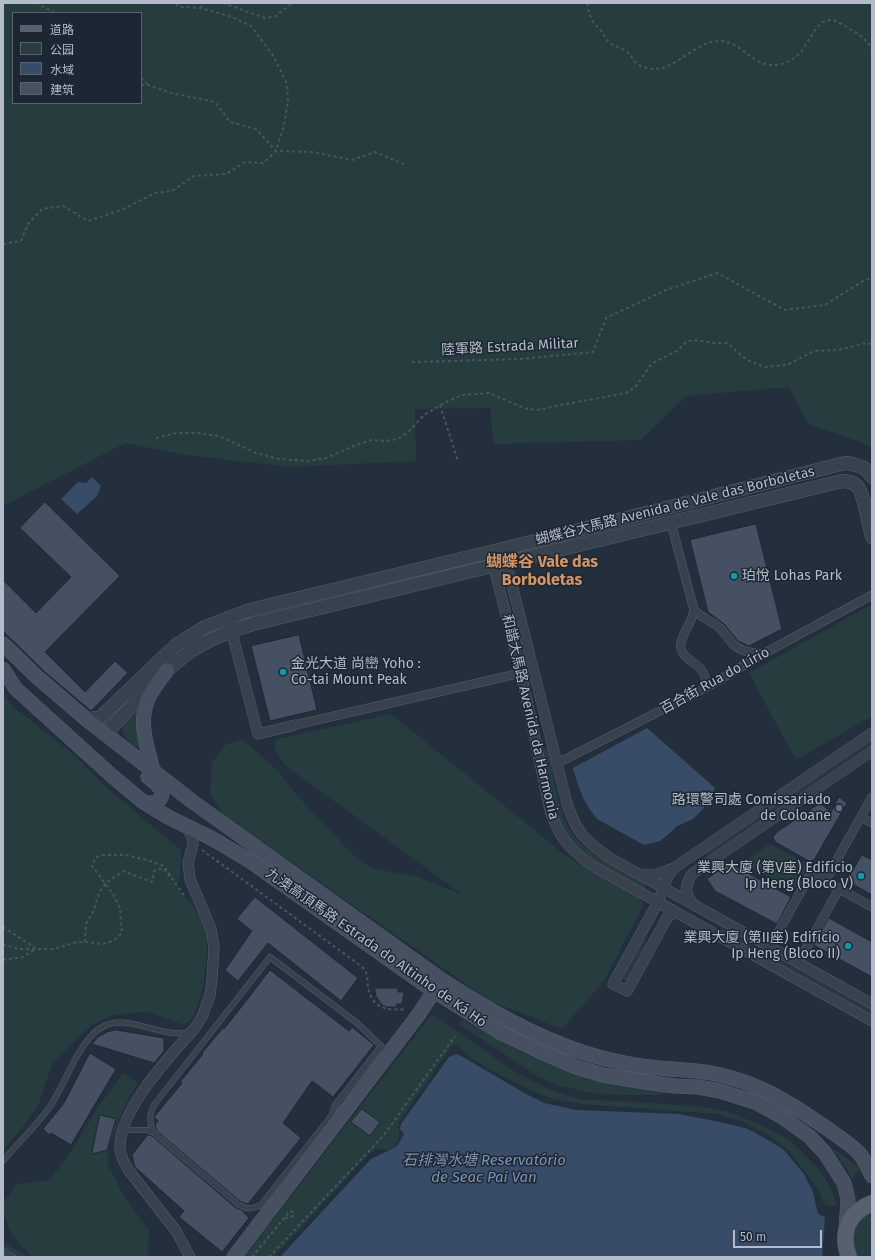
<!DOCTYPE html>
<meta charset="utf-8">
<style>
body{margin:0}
#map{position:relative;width:875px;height:1260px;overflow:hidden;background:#242f3e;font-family:"Fira Sans","Noto Sans SC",sans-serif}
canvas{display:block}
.frame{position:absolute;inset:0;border:4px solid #b4bcc9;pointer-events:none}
.legend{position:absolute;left:12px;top:12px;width:130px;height:92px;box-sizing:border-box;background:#1d2633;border:1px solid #59626f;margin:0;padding:5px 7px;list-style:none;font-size:12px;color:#b4bcc9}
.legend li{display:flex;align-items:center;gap:8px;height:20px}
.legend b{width:20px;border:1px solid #59626f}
.scale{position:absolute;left:733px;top:1230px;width:89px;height:18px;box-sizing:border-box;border:2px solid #b4bcc9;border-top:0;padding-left:5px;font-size:12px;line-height:14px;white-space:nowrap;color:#b4bcc9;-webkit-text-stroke:3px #1d2633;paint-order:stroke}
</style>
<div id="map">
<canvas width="875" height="1260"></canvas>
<div class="frame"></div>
<ul class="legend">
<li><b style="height:5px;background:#56606e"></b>道路</li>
<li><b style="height:11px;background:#263c3f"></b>公园</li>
<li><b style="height:11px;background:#394c67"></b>水域</li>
<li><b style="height:11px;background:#455162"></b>建筑</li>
</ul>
<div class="scale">50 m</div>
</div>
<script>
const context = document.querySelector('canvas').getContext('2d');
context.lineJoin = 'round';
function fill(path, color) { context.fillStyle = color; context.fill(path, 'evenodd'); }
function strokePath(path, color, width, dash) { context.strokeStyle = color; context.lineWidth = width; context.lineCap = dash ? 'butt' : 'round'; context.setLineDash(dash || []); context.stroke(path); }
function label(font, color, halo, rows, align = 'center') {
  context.font = font + ' "Fira Sans","Noto Sans SC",sans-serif'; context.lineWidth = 3; context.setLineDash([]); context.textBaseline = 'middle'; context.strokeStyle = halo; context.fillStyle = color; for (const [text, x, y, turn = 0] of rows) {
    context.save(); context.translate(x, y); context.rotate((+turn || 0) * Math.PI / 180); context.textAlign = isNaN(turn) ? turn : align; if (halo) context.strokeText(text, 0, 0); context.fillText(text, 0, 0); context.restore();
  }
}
const green = new Path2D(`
 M3 3H872V447L847 437 808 424 789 387 686 396 641 440 494 444 490 408 415 409 416 461 290 467 187 455 125 443 3 506ZM13 13H141V103H13Z
 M869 606H872V716L796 760 749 673Z
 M3 692 12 706 73 754 107 788 181 850 180 873 177 888C187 900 201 913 205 929 210 950 203 998 193 1017 191 1020 187 1023 184 1025L146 1011 114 1015 91 1025 52 1065 38 1106 19 1132 3 1150Z
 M137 713 139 749C132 744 117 734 124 724 127 720 133 717 137 713Z
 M391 714 565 855 591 871 639 897 643 903V906L604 981 562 1029 490 1001 224 815 210 793 212 763 225 745 243 739 279 772 294 792 352 854 371 868 392 872 412 875 463 895 285 765 275 751 274 743 278 739Z
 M872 739V743L707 856 705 853Z
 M548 748C553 771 558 809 569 829 584 854 621 870 646 884L647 887 643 888C618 873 580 857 564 832 550 811 547 775 542 750Z
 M770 844 807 864C804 877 802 881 792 890L743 863Z
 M720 927 872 1011V1014L718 929Z
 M644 939 647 941 626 981 623 979Z
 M432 1014 517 1073 550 1090 583 1100 626 1101 703 1107 727 1111 765 1127 784 1137 798 1148 821 1172 832 1190 837 1206H826L816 1186 787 1149 771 1137 744 1122 718 1114 581 1104 553 1099 531 1090 489 1069 471 1058 454 1043 399 1122C399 1132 401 1147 389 1150 385 1150 380 1148 376 1149 374 1150 371 1153 368 1155L274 1257H244Z
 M462 1019C511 1050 564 1074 622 1086 639 1090 657 1090 674 1092L657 1095H623L593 1093 560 1086 539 1077 459 1024Z
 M123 1073 138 1083 123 1109 109 1148 108 1164 122 1193 150 1232 147 1257H31L9 1230 3 1211V1203L17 1184 49 1180 68 1156 98 1107Z
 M831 1147 860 1168 852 1179 847 1169Z
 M872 1211V1257H858C851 1245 850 1228 861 1218 864 1215 869 1213 872 1211Z
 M3 1242 28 1257H3Z`);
const water = new Path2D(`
 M92 477 101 486 97 496 77 514 61 499 78 482 86 483Z
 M647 728 715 788 710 798 704 803V808L693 819 677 826 670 833 660 841 644 845 597 819 591 811 584 800 578 785 573 768Z
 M456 1054 461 1056 526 1094 544 1103 576 1110 679 1114 729 1124 748 1129 768 1140 784 1150 804 1174 813 1192 818 1214 825 1217 822 1257H280L371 1159 394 1148 398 1145 404 1134 400 1129 401 1124 444 1064 449 1057Z`);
const building = new Path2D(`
 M45 502 120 576 45 652 85 692 115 661 128 673 91 711 46 673 3 631V580L36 613 71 577 20 528Z
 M756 524 782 629 749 646 738 641 724 624 708 612 690 540Z
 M299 635 317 710 270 721 251 646Z
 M839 797 847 803 814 860 809 861 775 842 773 837 777 832 820 803 831 812Z
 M862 855 872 860V895L847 881Z
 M731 862 733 865 791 897 777 924 715 891 707 879Z
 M255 897 358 978 341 1001 268 943 238 981 225 970 252 931 237 919Z
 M829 918 872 942V977L814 945Z
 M270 970 349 1031 352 1027 374 1045 333 1097 312 1081 283 1123 301 1138 248 1204 241 1202 157 1131 155 1125 158 1121 154 1117 182 1083 180 1082 203 1054 202 1053 223 1028 224 1029 250 996Z
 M375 988H398V992H404L402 1004H397L396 1007H386L381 1004 376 996Z
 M116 1030 164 1038V1051L154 1063 92 1044 98 1037 107 1032Z
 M90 1053 116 1069 71 1145 51 1133 49 1135 43 1129 64 1103Z
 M362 1109 380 1122 370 1136 351 1122Z
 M100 1115 116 1119 107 1150 92 1154Z
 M148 1135 152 1136 236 1208 244 1211 243 1212 249 1218 222 1252 179 1217 184 1211 135 1167 132 1155Z`);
const path = new Path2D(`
 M36 3 55 13
 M223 3 265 18 276 16 292 3
 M587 3C588 9 590 15 592 20 595 25 599 28 602 32 605 36 606 41 611 44 616 47 622 48 627 52 632 55 633 62 639 65 671 82 691 39 722 41 744 43 755 71 782 64 788 62 793 59 798 55 808 46 816 18 832 20 838 21 843 25 848 28 859 34 867 39 872 50
 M200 8 205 3
 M141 78 147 84
 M141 85H148L171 93 215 102 230 122 256 129 276 151 312 152 352 160 375 152 404 164
 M3 244 21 241 28 224 42 209 63 206 88 221 121 210 155 193 172 191 194 176 226 174 245 162 263 163 276 151 284 125 288 102 287 84 274 57 251 26 229 16 200 8 181 7 174 3
 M412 362 520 359 593 352 606 318 666 290 717 273 785 310 825 305 863 281 872 278
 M440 405 458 461
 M156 438 177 433H197L219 436 256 453 279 459 307 461 326 458 356 445 372 440 386 441 398 439 408 432 424 415 446 402 462 395 489 393 524 408 535 410 543 409 561 405 621 394 628 392 637 385 649 367 653 363 677 351 686 342 693 340 714 343H727L747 360 765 367 787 365 814 351 838 350 866 343 872 344
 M202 850 357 963C359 965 362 967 364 969 368 974 367 981 368 987 372 1009 388 1011 406 1009
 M3 927 35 948
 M85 942 86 924 93 912 99 893 105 884 123 871 152 882 154 871 163 868 170 877
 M3 944 18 949H53L77 942H85L103 944 113 941 122 933 120 908 113 894 92 866 95 858 103 855H125L147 860 164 866 175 883 184 895
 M3 960 23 957 35 949
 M252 1257 290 1211 293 1212V1216L284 1219
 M269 1257 384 1135 455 1036`);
const service = new Path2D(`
 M381 1046 357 1023 270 957 154 1105C149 1115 149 1122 154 1133L239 1205C249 1210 251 1209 261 1205L332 1115 335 1105 381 1046 389 1052
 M123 1130H147L154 1133
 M3 1161C18 1143 35 1127 49 1108 66 1085 81 1028 113 1023 137 1019 169 1040 190 1031
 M3 1251 13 1257`);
const pedestrian = new Path2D(`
 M671 523 694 610C692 623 683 632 681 643 678 658 699 662 704 674 706 678 706 683 707 687
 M694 610C702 618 712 621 720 628 725 633 729 640 734 645 742 652 753 653 763 654
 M295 725 521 673
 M556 764 707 687 763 654 872 595
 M861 817 872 823
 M825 881 872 797
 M770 947 811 873 872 907
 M798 963 839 889`);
const minor = new Path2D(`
 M505 557 568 807C578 834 585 840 608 857L872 1004
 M492 560 521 673 550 810C560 840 573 854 600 870L872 1021
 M230 625 258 734 295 725
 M186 827 192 837 193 844 188 863 190 879 211 929 214 947 212 979 210 995 202 1017 194 1029C170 1056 118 1111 120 1149 121 1158 125 1165 130 1172L176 1231 190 1257
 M641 875H656L674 868
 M693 904C684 894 685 883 693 873L872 751
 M679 914 674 913 668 916 627 991 613 984 658 902 668 876 674 868 872 733`);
const tertiary = new Path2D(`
 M86 719 100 718 104 714 175 646 205 627 250 610 503 549 845 463C856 464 867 467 872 477
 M106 734 113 726C138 700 163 670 193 650 211 638 233 630 253 624L842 481C848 481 853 482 857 486 864 493 869 526 872 537`);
const secondary = new Path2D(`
 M3 644 36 676 86 719 193 802 442 980C488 1010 535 1037 588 1054 611 1061 635 1066 659 1068 678 1070 698 1070 716 1074 756 1082 787 1101 819 1123 829 1130 857 1148 862 1157 866 1163 869 1170 872 1176
 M3 669 16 689 25 697 111 775 142 801 168 817 213 839 250 861 434 991 499 1032 539 1051 576 1067 603 1075 638 1081 675 1086 698 1087 720 1091 755 1102 784 1118 810 1137 825 1153 844 1183 848 1199 846 1230
 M153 770C147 747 138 722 148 699 153 688 161 679 167 670
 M145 803H155C170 794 157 784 148 777
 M234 1257 419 1014 434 991`);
const primary = new Path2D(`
 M849 1257C840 1233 848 1213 872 1203`);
const markers = [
 [734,576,4,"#0f9aa8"],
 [283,672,4,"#0f9aa8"],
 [839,808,4,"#5c6f8a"],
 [861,876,4,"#0f9aa8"],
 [848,946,4,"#0f9aa8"]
];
const streetNames = [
 ["陸軍路 Estrada Militar",510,347,-3],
 ["蝴蝶谷大馬路 Avenida de Vale das Borboletas",675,506,-14],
 ["百合街 Rua do Lírio",715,681,-29],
 ["和諧大馬路 Avenida da Harmonia",530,717,77],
 ["九澳高頂馬路 Estrada do Altinho de Ká Hó",376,948,35]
];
const poiNames = [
 ["珀悅 Lohas Park",742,576,"left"],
 ["金光大道 尚巒 Yoho :",291,664,"left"],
 ["Co-tai Mount Peak",291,680,"left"],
 ["路環警司處 Comissariado",831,800],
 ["de Coloane",831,816],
 ["業興大廈 (第V座) Edifício",853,868],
 ["Ip Heng (Bloco V)",853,884],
 ["業興大廈 (第II座) Edifício",840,938],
 ["Ip Heng (Bloco II)",840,954]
];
const waterNames = [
 ["石排灣水塘 Reservatório",484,1161],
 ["de Seac Pai Van",484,1178]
];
const quarterNames = [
 ["蝴蝶谷 Vale das",542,563],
 ["Borboletas",542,581]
];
fill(green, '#263c3f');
fill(water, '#394c67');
fill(building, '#455162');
strokePath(building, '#1f2835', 1);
strokePath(service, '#565f6c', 6);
strokePath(pedestrian, '#565f6c', 9);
strokePath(minor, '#565f6c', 11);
strokePath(tertiary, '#565f6c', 14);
strokePath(secondary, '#565f6c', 15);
strokePath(primary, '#414a57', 17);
strokePath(path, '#44595c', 2, [3, 3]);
strokePath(service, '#38414e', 5);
strokePath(pedestrian, '#38414e', 8);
strokePath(minor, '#38414e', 10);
strokePath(tertiary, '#38414e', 13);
strokePath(secondary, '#465061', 14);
strokePath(primary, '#56606e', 16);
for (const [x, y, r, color] of markers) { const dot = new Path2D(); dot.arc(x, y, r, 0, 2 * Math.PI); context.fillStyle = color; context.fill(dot); strokePath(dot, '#1d2633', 1.5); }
label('14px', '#b4bcc9', '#1d2633', streetNames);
label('14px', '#b4bcc9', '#1d2633', poiNames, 'right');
label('italic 15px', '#7c92b1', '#1d2633', waterNames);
label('bold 16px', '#d59563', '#1d2633', quarterNames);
</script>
